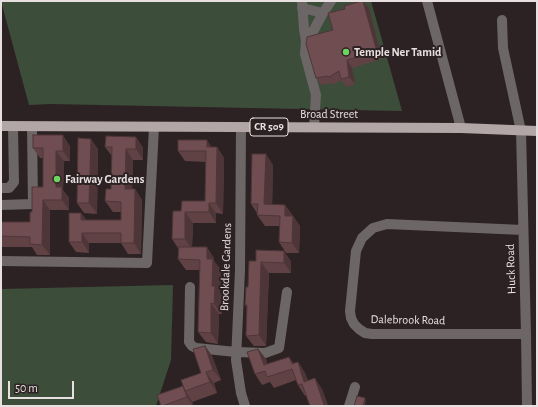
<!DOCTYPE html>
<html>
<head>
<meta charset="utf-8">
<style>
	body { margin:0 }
	#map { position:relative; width:538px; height:407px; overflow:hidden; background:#2d2223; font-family:"Alegreya Sans",sans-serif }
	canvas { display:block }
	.frame { position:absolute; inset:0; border:2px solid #e7dfe0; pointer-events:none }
	.scale { position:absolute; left:8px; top:381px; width:66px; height:18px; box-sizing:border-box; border:2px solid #e7dfe0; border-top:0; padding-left:5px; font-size:12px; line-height:14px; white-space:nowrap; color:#e7dfe0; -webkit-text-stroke:3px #2d2223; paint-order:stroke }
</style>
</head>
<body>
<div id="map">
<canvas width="538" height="407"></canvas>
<div class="frame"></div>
<div class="scale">50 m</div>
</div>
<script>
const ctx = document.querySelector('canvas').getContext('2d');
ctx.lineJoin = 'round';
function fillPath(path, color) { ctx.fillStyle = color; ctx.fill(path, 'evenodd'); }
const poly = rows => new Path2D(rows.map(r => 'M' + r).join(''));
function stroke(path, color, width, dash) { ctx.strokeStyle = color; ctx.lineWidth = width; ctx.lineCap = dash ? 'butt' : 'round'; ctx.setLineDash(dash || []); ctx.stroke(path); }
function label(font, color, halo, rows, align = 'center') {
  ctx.font = font + ' "Alegreya Sans",sans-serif'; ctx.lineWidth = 4; ctx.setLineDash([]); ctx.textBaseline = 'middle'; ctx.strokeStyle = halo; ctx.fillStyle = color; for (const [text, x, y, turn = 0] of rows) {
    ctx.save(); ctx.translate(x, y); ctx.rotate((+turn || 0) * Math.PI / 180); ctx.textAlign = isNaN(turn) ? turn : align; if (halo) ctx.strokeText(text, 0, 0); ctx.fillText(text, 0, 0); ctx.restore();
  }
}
fillPath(poly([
	[1,1,371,1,402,111,50,104,29,105],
	[173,285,171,360,156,406,1,406,1,289]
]), '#3c4d3a');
stroke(poly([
	[302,1,304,29,306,41,310,37,323,13,331,1],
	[427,1,461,128],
	[302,8,323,13],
	[502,20,503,48,521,131,526,334,527,406],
	[306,41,305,54,316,95,314,127],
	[241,127,240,270,236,360,241,393,245,406],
	[1,188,9,188,14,182,13,127],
	[1,205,33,204,32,127],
	[523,230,387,224,373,228,362,238,356,251,350,311,351,318,354,324,359,329,365,333,372,334,526,334],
	[1,261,147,263,154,127],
	[190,287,189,342,192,346,196,348,236,352,265,353,279,348,287,292],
	[349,406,355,387]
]), '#6c6666', 10);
stroke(poly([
	[1,126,461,128,537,131]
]), '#b2a6a7', 10);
fillPath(poly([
	[369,8,382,59,352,68,355,84,346,87,341,80,334,85,333,83,321,85,316,78,333,30],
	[136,137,143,148,143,160,133,160,132,189,135,189,142,200,141,254,128,254,121,243,89,243,89,253,76,252,69,242,81,213,86,220,121,220,121,212,113,212,105,201,111,189,112,156,105,147],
	[70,146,70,161,64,161,63,190,69,198,69,210,50,210,50,255,37,255,32,247,1,247,1,222,30,222,32,212,43,187,43,158,40,158,33,148],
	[212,147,217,147,224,158,223,214,216,213,216,223,193,223,192,247,214,258,214,261,221,270,220,293,222,296,222,314,219,314,218,344,206,342,198,332,200,270,186,270,178,259,178,248,172,239,181,211,205,201,206,162,185,161,178,151],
	[98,149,97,214,84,213,77,203],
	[273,165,272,205,285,205,300,226,299,253,286,253,279,242,280,226,265,226,257,215,257,213,251,204],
	[256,261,291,261,291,273,269,273,266,346,254,346,246,336,247,308,245,305,248,287],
	[205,346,212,356,221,380,214,383,217,393,192,402,192,401,193,406,161,406,183,386,201,373],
	[258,349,266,359,267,364,294,363,298,362,305,373,308,381,322,389,328,406,310,406,306,395,305,396,298,385,296,380,274,388,270,382,262,385,255,374]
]), '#604245');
fillPath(poly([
	[363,1,369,8,382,59,377,52],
	[347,60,352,68,355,84,349,77],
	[63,135,70,146,70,161,63,151],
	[136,137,143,148,143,160,136,149],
	[91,139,98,149,97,214,89,203],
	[207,140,214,151,207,147],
	[217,147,224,158,223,214,216,203],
	[126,149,133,160,132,199,125,189],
	[56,151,64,161,63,190,69,198,69,210,62,200,56,187],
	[266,154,273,165,272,215,264,204],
	[135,189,142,200,141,254,134,243],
	[43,200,50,210,50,255,42,245],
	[209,203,216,213,216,223,209,212],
	[285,205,293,216,285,216],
	[185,212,193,223,192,249,185,239],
	[81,213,89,224,81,220],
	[293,216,300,226,299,253,292,243],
	[82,233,89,243,89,253,82,242],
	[207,247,214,258,214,261,221,270,220,293,222,296,222,314,214,304,212,286,207,259],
	[284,251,291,261,291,273,284,263],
	[261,262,269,273,266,346,259,335],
	[211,303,219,314,218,344,211,333],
	[205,346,212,356,221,380,213,370],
	[258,349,266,359,271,376,264,365],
	[289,357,297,367,292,364],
	[298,362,305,373,312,392,304,382],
	[206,372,214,383,217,393,210,382],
	[315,378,322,389,328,406,325,406,324,405],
	[183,386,185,391,192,401,193,406,187,397],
	[365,398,366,400,365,406,363,406]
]), '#4e3638');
const building = poly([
	[362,1,363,1,377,52,347,60,349,77,341,79,339,71,329,77,328,76,316,78,306,44,307,37,333,30,328,13,345,9,344,6,362,1],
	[33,135,63,135,63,151,56,151,56,187,62,187,62,200,43,200,42,245,30,244,30,237,1,236,1,222,30,222,30,212,32,212,32,187,43,187,43,148,33,148,33,135],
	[106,136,136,137,136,149,126,149,125,189,135,189,134,243,121,243,121,233,82,233,82,242,69,242,69,213,81,213,81,220,121,220,121,202,105,201,106,189,111,189,112,147,105,147,106,136],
	[78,138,91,139,89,203,77,203,78,138],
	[178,140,207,140,207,147,217,147,216,203,209,203,209,212,185,212,185,239,172,239,173,211,181,211,182,201,205,201,206,151,178,151,178,140],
	[252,154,266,154,264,204,285,205,285,216,293,216,292,243,279,242,280,216,257,215,258,204,251,204,252,154],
	[179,247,207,247,207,259,213,259,212,286,215,286,214,304,211,303,211,333,198,332,200,260,178,259,179,247],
	[256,250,284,251,284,263,261,262,259,335,246,336,247,305,245,305,246,287,248,287,249,261,256,261,256,250],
	[205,346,213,370,206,372,210,382,185,391,181,380,201,373,193,349,205,346],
	[258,349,264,365,289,357,292,364,298,362,304,382,315,378,324,405,320,406,310,406,302,384,298,385,292,369,267,377,265,371,255,374,247,352,258,349],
	[183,386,187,397,162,406,161,406,157,395,183,386],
	[357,396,365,398,363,406,354,406,357,396]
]);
fillPath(building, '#704d50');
stroke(building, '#4e3638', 1);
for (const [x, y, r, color] of [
	[346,52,4,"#6ed360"],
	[57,179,4,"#6ed360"]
]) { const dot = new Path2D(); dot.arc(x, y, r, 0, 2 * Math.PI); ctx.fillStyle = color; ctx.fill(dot); stroke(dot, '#2d2223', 1.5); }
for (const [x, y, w] of [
	[269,127,38]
]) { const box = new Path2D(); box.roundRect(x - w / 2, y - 9, w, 18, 3); ctx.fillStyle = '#2d2223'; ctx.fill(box); stroke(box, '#e7dfe0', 1); }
label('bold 11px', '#e7dfe0', null, [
	["CR 509",269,127]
]);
label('bold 12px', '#e7dfe0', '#2d2223', [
	["Temple Ner Tamid",354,52],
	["Fairway Gardens",65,179]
], 'left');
label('12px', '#e7dfe0', '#2d2223', [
	["Broad Street",329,114],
	["Brookdale Gardens",226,267,-88],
	["Huck Road",511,269,-92],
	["Dalebrook Road",408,320,1]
]);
</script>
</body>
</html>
